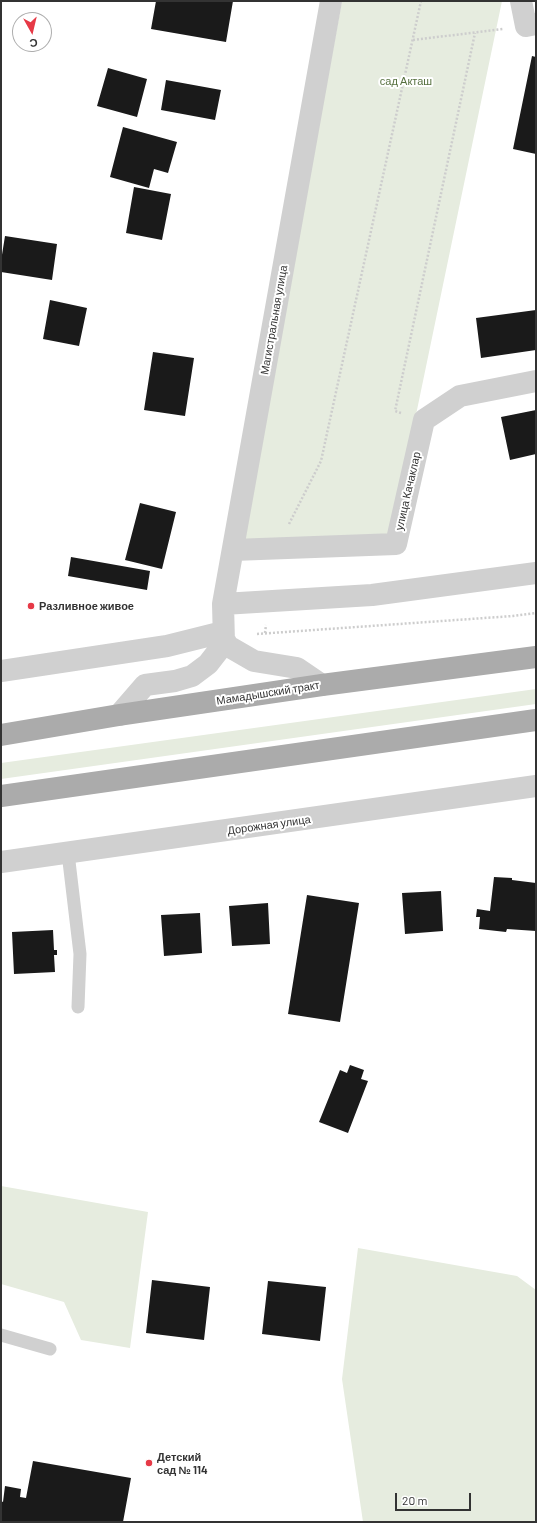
<!DOCTYPE html>
<html>
<head>
<meta charset="utf-8">
<style>
	body { margin:0 }
	#map { position:relative; width:537px; height:1523px; overflow:hidden; background:#fff; font-family:Barlow,sans-serif }
	canvas { display:block }
	.frame { position:absolute; inset:0; border:2px solid #333; pointer-events:none }
	.north { position:absolute; left:12px; top:12px; width:40px; height:40px; box-sizing:border-box; background:#fff; border:1px solid #adadad; border-radius:50%; rotate:172deg; font-size:11px; font-weight:700; line-height:16px; text-align:center; color:#333 }
	.north::after { content:''; display:block; margin:auto; width:14px; height:18px; background:#e63946; clip-path:polygon(50% 0,100% 100%,50% 72%,0 100%) }
	.scale { position:absolute; left:395px; top:1493px; width:76px; height:18px; box-sizing:border-box; border:2px solid #333; border-top:0; padding-left:5px; font-size:12px; line-height:14px; white-space:nowrap; color:#333; -webkit-text-stroke:3px #fff; paint-order:stroke }
</style>
</head>
<body>
<div id="map">
<canvas width="537" height="1523"></canvas>
<div class="frame"></div>
<div class="north">С</div>
<div class="scale">20 m</div>
</div>
<script>
const ctx = document.querySelector('canvas').getContext('2d');
ctx.lineJoin = 'round';
function fillPath(path, color) { ctx.fillStyle = color; ctx.fill(path, 'evenodd'); }
const poly = rows => new Path2D(rows.map(r => 'M' + r).join(''));
function stroke(path, color, width, dash) { ctx.strokeStyle = color; ctx.lineWidth = width; ctx.lineCap = dash ? 'butt' : 'round'; ctx.setLineDash(dash || []); ctx.stroke(path); }
function label(font, color, halo, rows, align = 'center') {
  ctx.font = font + ' Barlow,sans-serif'; ctx.lineWidth = 4; ctx.setLineDash([]); ctx.textBaseline = 'middle'; ctx.strokeStyle = halo; ctx.fillStyle = color; for (const [text, x, y, turn = 0] of rows) {
    ctx.save(); ctx.translate(x, y); ctx.rotate((+turn || 0) * Math.PI / 180); ctx.textAlign = isNaN(turn) ? turn : align; if (halo) ctx.strokeText(text, 0, 0); ctx.fillText(text, 0, 0); ctx.restore();
  }
}
fillPath(poly([
	[342,1,502,1,391,535,242,540],
	[536,689,536,704,1,779,1,763],
	[1,1186,148,1212,130,1348,81,1340,64,1302,1,1284],
	[358,1248,517,1276,536,1290,536,1522,363,1522,342,1379]
]), '#e6ecdf');
fillPath(poly([
	[156,1,233,1,226,42,151,29],
	[532,56,536,57,536,154,513,149],
	[108,68,147,79,137,117,97,106],
	[166,80,221,90,215,120,161,110],
	[123,127,177,142,168,173,154,169,149,188,110,177],
	[134,187,171,194,162,240,126,233],
	[5,236,57,244,52,280,1,272,1,261],
	[50,300,87,308,79,346,43,339],
	[536,310,536,350,481,358,476,318],
	[153,352,194,358,185,416,144,410],
	[536,410,536,454,510,460,501,417],
	[140,503,176,512,162,569,125,560],
	[71,557,150,571,147,590,68,576],
	[494,877,512,878,512,880,536,883,536,931,507,929,506,932,479,929,480,917,476,917,477,909,490,911],
	[441,891,443,931,405,934,402,893],
	[307,895,359,903,340,1022,288,1014],
	[268,903,270,944,232,946,229,906],
	[200,913,202,953,164,956,161,915],
	[53,930,54,950,57,950,57,955,54,955,55,972,14,974,12,932],
	[350,1065,364,1070,361,1079,368,1081,348,1133,319,1122,340,1070,347,1073],
	[152,1280,210,1287,204,1340,146,1333],
	[268,1281,326,1287,320,1341,262,1334],
	[33,1461,131,1478,123,1522,1,1522,1,1501,3,1502,5,1486,21,1489,20,1497,26,1498]
]), '#1a1a1a');
stroke(poly([
	[413,40,503,29],
	[401,413,395,411,475,33],
	[289,524,321,461,421,1],
	[265,633,266,625],
	[257,634,513,616,536,613]
]), '#cdcdcd', 2.5, [2, 2]);
stroke(poly([
	[68,853,80,954,78,1007],
	[1,1335,50,1349]
]), '#d0d0d0', 13);
stroke(poly([
	[521,1,526,26,536,24],
	[233,550,396,544,424,420,460,396,536,381],
	[223,604,372,595,536,573],
	[224,639,228,646,254,661,297,668,322,685],
	[1,671,167,646,223,632],
	[119,715,145,685,175,681,192,676,208,664,222,646,224,642,223,604,331,1],
	[1,862,536,786]
]), '#d0d0d0', 22);
stroke(poly([
	[1,735,119,715,322,685,536,657],
	[1,796,536,720]
]), '#ababab', 22);
for (const [x, y, r, color] of [
	[31,606,4,"#e63946"],
	[149,1463,4,"#e63946"]
]) { const dot = new Path2D(); dot.arc(x, y, r, 0, 2 * Math.PI); ctx.fillStyle = color; ctx.fill(dot); stroke(dot, '#fff', 1.5); }
label('11px', '#56703f', '#fff', [
	["сад Акташ",406,81]
]);
label('11px', '#333', '#fff', [
	["Магистральная улица",274,320,-80],
	["улица Качаклар",408,491,-77],
	["Мамадышский тракт",268,693,-9],
	["Дорожная улица",269,825,-8]
]);
label('bold 11px', '#333', '#fff', [
	["Разливное живое",39,606],
	["Детский",157,1457],
	["сад № 114",157,1470]
], 'left');
</script>
</body>
</html>
